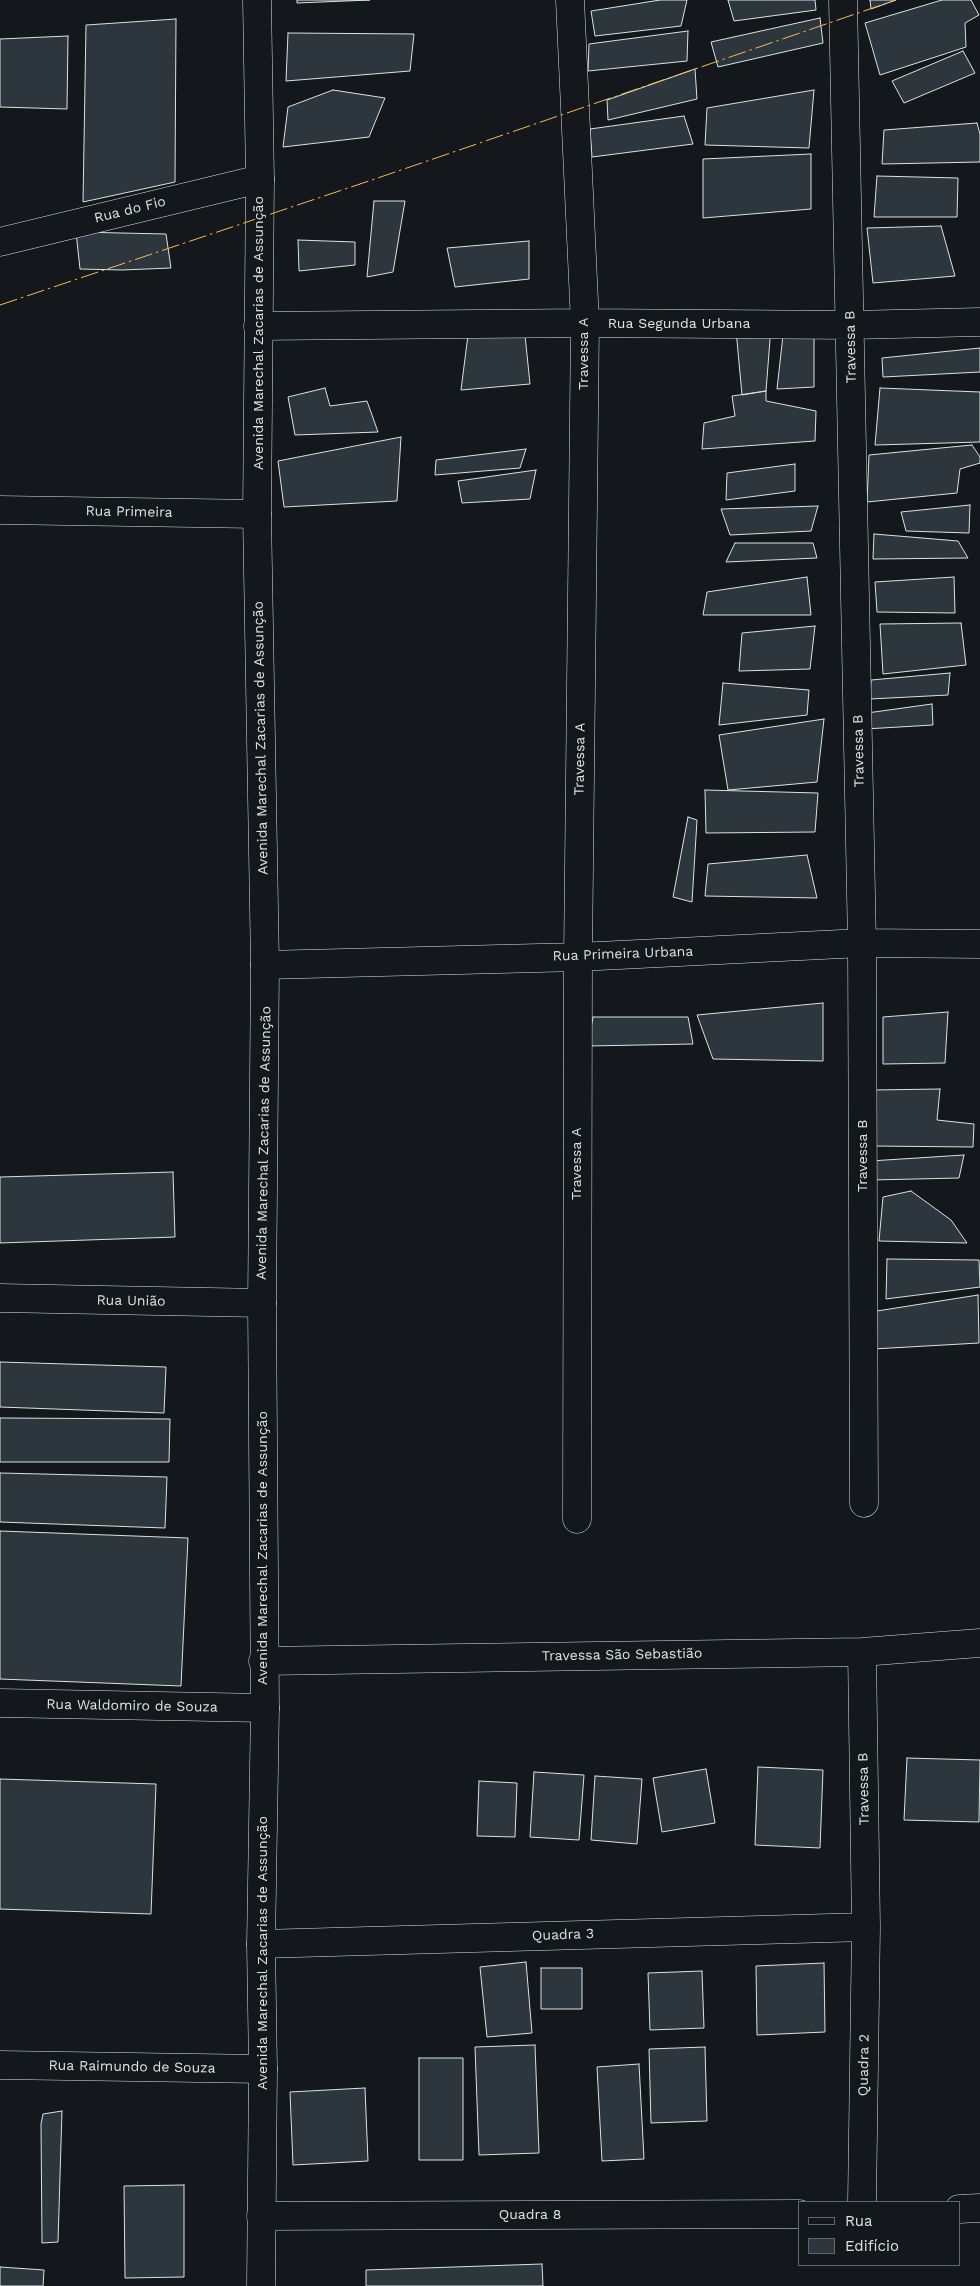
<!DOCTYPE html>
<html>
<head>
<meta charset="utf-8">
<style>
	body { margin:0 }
	#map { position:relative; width:980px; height:2286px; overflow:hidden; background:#14181c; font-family:"Work Sans",sans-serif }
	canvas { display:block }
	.legend { position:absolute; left:798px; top:2201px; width:162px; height:65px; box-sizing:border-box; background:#14181c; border:1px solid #626a69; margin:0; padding:6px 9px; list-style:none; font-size:15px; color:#d8e6dc }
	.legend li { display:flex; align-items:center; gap:10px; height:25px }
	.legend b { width:25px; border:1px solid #626a69 }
</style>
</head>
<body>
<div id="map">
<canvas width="980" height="2286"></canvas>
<ul class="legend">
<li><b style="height:6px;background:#14181c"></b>Rua</li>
<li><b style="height:14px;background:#2c363c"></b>Edifício</li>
</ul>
</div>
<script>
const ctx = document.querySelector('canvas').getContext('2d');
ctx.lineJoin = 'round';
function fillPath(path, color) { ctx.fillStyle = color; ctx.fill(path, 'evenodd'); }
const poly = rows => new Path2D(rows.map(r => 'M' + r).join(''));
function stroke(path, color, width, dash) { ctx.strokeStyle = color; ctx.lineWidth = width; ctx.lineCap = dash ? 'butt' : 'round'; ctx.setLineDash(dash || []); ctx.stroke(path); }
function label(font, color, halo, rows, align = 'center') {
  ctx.font = font + ' "Work Sans",sans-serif'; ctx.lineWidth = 4; ctx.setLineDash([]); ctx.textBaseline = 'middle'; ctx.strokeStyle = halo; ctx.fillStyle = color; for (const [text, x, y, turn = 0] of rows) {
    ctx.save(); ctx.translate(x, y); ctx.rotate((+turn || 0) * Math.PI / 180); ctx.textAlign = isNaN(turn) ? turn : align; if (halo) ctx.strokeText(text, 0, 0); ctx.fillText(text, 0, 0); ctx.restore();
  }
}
const building = poly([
	[297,0,370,0,297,3,297,0],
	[660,0,687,0,681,26,595,36,591,11,660,0],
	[728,0,815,0,816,10,734,21,728,0],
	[870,0,896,0,871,9,870,0],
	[942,0,971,0,979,15,965,23,966,47,880,75,865,23,942,0],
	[820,18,823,43,718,67,711,42,820,18],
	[176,19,175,182,83,202,86,25,176,19],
	[688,31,687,61,588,71,589,44,688,31],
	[288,33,414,34,410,71,286,81,288,33],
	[68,36,67,109,0,107,0,39,68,36],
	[963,51,975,73,904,103,892,81,963,51],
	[695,69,697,99,608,120,607,100,695,69],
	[333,90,385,98,369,137,283,147,288,107,333,90],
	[814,90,809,148,705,145,707,108,814,90],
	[684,116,693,144,592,157,590,129,684,116],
	[977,123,980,134,980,162,882,164,884,130,977,123],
	[811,154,811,209,703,218,703,159,811,154],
	[877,176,958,178,957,217,874,217,877,176],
	[374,201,405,201,393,272,367,277,374,201],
	[941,226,955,276,873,283,867,228,941,226],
	[76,232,166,234,171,268,122,270,80,269,76,232],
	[298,240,355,242,355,265,299,271,298,240],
	[529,241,529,279,455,287,447,248,529,241],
	[771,327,766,391,742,395,736,330,771,327],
	[814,331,814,387,777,389,783,335,814,331],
	[468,335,525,335,530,384,461,390,468,335],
	[980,348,980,372,883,377,882,358,980,348],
	[325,388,330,406,367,401,378,432,295,435,288,397,325,388],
	[880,388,980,392,980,442,875,445,880,388],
	[766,391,766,401,816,411,815,441,702,449,704,423,735,416,732,396,766,391],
	[401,437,397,501,284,507,278,461,401,437],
	[972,445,980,457,980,463,960,469,957,493,867,502,869,455,972,445],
	[526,449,520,468,435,475,436,460,526,449],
	[795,464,795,491,726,500,727,473,795,464],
	[536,470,530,499,462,503,458,481,536,470],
	[970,505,969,533,906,531,901,512,970,505],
	[818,506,811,531,730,535,721,509,818,506],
	[874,534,958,541,968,558,873,559,874,534],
	[735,543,813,543,817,558,726,562,735,543],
	[807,577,811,615,703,615,707,592,807,577],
	[954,577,955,613,877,612,875,582,954,577],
	[961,623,966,665,883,674,880,624,961,623],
	[815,626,810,669,739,671,742,633,815,626],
	[950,673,948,695,870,699,871,680,950,673],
	[723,683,809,690,807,715,719,725,723,683],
	[932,704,933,725,865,729,867,713,932,704],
	[824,719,817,782,728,790,719,735,824,719],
	[705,790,818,793,815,832,706,833,705,790],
	[688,817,697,820,692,902,673,897,688,817],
	[807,855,817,898,705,896,708,864,807,855],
	[823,1003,823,1061,713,1059,697,1015,823,1003],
	[948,1012,945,1063,883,1064,883,1017,948,1012],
	[593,1017,688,1017,693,1044,588,1046,593,1017],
	[940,1089,937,1120,974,1124,973,1147,873,1146,873,1090,940,1089],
	[964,1155,959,1178,871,1180,870,1161,964,1155],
	[173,1172,175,1237,0,1243,0,1177,173,1172],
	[911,1191,951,1220,967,1243,879,1241,883,1197,911,1191],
	[887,1259,979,1260,980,1287,886,1299,887,1259],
	[978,1295,979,1343,873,1349,877,1311,978,1295],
	[0,1362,166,1367,164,1413,0,1407,0,1362],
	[0,1418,170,1419,169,1462,0,1462,0,1418],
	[0,1473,167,1477,165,1528,0,1522,0,1473],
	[0,1531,188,1538,181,1686,0,1679,0,1531],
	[907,1758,980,1760,979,1822,904,1820,907,1758],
	[758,1767,823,1770,820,1848,755,1845,758,1767],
	[706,1769,715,1823,662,1832,653,1778,706,1769],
	[534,1772,584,1775,579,1840,530,1837,534,1772],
	[595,1776,642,1779,637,1844,591,1840,595,1776],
	[0,1779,156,1784,151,1914,0,1909,0,1779],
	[479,1781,517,1783,515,1837,477,1836,479,1781],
	[526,1962,532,2033,487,2037,480,1967,526,1962],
	[824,1963,825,2032,757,2035,756,1966,824,1963],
	[541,1968,582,1968,582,2009,541,2009,541,1968],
	[702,1971,704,2028,650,2030,648,1973,702,1971],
	[535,2045,539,2153,479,2155,475,2047,535,2045],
	[705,2047,707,2121,651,2123,649,2049,705,2047],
	[419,2058,463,2058,463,2160,419,2160,419,2058],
	[639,2064,644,2159,602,2161,597,2067,639,2064],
	[365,2088,368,2161,293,2165,290,2092,365,2088],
	[62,2111,58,2242,42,2243,41,2124,43,2114,62,2111],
	[184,2185,184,2277,125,2278,124,2186,184,2185],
	[542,2264,543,2286,366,2286,366,2270,542,2264],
	[0,2267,44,2270,43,2286,0,2286,0,2267]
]);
fillPath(building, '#2c363c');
stroke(building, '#d8e6dc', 1);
const minor = poly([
	[570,0,585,323,578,957,577,1519],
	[843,0,862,943,864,1503],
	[0,242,260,179],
	[258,326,585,323,851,325,980,322],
	[0,510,257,514],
	[265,965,578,957,862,943,980,944],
	[862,1652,866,1927,862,2202],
	[263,1661,862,1652,980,1643],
	[0,1703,265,1708],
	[261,1944,866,1927],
	[0,2065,263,2069],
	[959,2209,980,2208],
	[261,2216,799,2214]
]);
const tertiary = poly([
	[0,1298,262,1303]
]);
const secondary = poly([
	[257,0,260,179,257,514,265,965,262,1303,265,1708,261,1944,263,2069,261,2286]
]);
stroke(minor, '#d8e6dc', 29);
stroke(tertiary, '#d8e6dc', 29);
stroke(secondary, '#d8e6dc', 29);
stroke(minor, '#14181c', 28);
stroke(tertiary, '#14181c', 28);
stroke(secondary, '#14181c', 28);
stroke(poly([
	[0,305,369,181,896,0]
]), '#ffb74d', 1, [18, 4, 2.5, 4]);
label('14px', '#d8e6dc', '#14181c', [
	["Rua do Fio",130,210,-14],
	["Rua Segunda Urbana",679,324],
	["Avenida Marechal Zacarias de Assunção",259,333,-90],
	["Travessa B",851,347,-91],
	["Travessa A",584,354,-90],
	["Rua Primeira",129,512,1],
	["Avenida Marechal Zacarias de Assunção",261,738,-91],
	["Travessa B",859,751,-91],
	["Travessa A",580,759,-89],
	["Rua Primeira Urbana",623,954,-2],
	["Avenida Marechal Zacarias de Assunção",264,1143,-89],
	["Travessa B",863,1156,-90],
	["Travessa A",577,1164,-90],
	["Rua União",131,1301,1],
	["Avenida Marechal Zacarias de Assunção",263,1548,-90],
	["Travessa São Sebastião",622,1655,-1],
	["Rua Waldomiro de Souza",132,1706,1],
	["Travessa B",864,1789,-91],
	["Quadra 3",563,1935,-2],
	["Avenida Marechal Zacarias de Assunção",263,1953,-90],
	["Quadra 2",864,2065,-89],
	["Rua Raimundo de Souza",132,2067,1],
	["Quadra 8",530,2215]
]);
</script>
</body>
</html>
